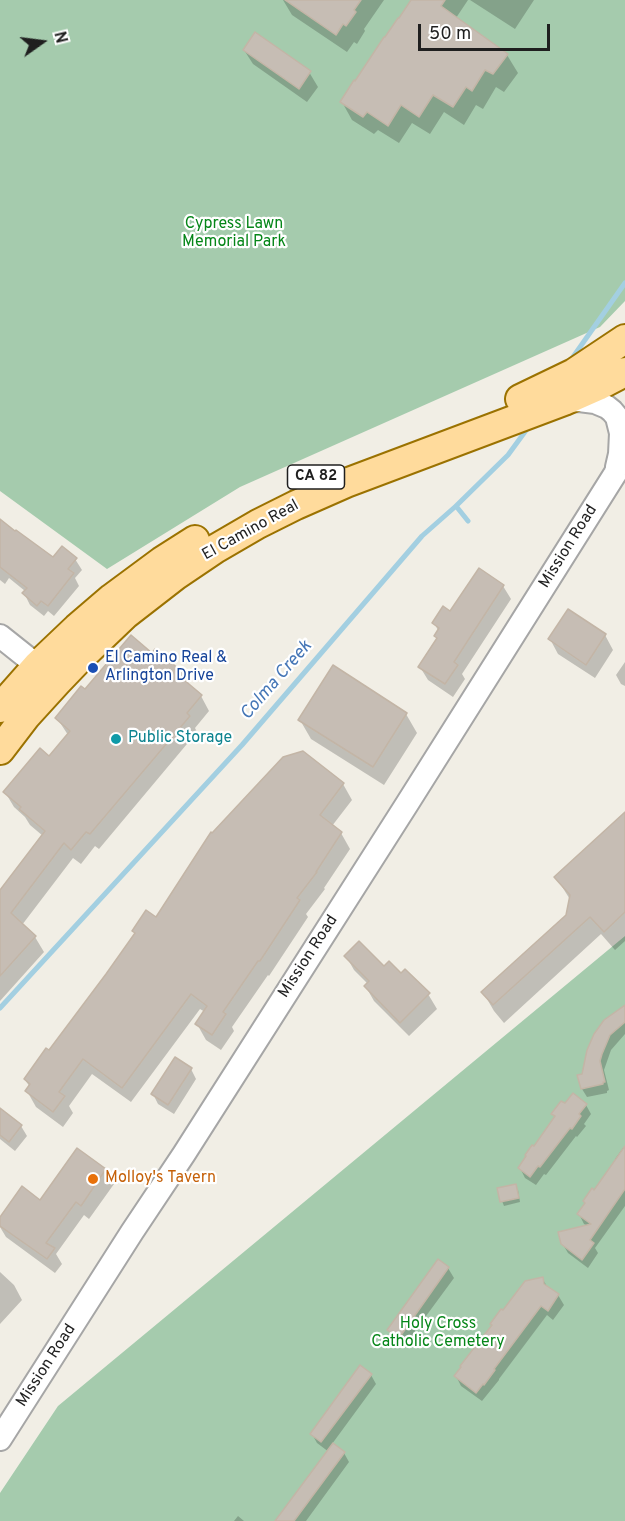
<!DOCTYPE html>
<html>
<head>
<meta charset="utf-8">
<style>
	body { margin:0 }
	#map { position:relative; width:625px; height:1521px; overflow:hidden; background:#f1eee5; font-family:Overpass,sans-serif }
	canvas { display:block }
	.north { position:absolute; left:12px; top:12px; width:60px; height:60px; -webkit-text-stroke:4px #fff; paint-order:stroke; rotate:76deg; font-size:16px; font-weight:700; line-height:24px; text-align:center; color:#1f1f1f }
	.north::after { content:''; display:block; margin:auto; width:21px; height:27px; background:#1f1f1f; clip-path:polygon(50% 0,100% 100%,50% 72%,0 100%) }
	.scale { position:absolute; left:418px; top:24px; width:132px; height:27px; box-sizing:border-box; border:3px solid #1f1f1f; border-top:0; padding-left:8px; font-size:18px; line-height:21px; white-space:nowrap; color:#1f1f1f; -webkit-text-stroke:4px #fff; paint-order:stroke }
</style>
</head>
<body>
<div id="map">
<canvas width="625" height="1521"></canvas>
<div class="north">N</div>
<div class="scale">50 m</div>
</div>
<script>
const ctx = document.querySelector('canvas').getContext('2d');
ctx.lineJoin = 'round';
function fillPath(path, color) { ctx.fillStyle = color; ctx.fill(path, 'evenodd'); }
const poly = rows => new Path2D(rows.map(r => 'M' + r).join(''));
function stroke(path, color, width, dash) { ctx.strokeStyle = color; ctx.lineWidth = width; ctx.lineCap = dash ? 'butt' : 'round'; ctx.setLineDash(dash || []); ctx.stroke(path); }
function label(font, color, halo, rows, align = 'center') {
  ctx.font = font + ' Overpass,sans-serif'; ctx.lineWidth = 4.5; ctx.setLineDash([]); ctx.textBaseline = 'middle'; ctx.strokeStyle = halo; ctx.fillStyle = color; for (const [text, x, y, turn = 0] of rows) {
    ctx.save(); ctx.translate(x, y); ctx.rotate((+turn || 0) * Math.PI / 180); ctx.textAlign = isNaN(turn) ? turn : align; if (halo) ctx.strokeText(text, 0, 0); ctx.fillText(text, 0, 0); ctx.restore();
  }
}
fillPath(poly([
	[0,0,625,0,625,301,600,327,240,487,107,569,0,491],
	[625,936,625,1521,0,1521,0,1493,58,1406]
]), '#a5cbad');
fillPath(poly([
	[283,0,384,0,364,29,365,31,357,44,354,42,347,52,292,15],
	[413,0,468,0,456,18,507,55,518,73,504,92,496,87,483,109,476,105,464,125,444,112,430,134,412,123,399,143,378,130,374,134,352,120,342,102],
	[470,0,534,0,515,29],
	[244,50,309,72,318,87,307,102,253,64],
	[0,521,53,559,75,559,82,570,75,578,79,586,54,616,48,611,44,616,30,605,24,593,25,591,9,578,5,584,0,580],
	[503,586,511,599,462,674,465,679,453,697,428,680,420,667,438,640,439,632,434,623],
	[605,635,613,650,595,678,558,654,550,639],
	[152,655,185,676,192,689,201,696,209,711,195,728,197,732,99,849,95,846,81,864,73,858,22,925,35,937,44,952,0,1001,0,900,43,836,30,825,25,817,14,807,5,792,49,758,68,735,57,718,85,691],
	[625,662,625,686,621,684,616,675],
	[406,714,417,733,384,785,311,739,300,720],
	[343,784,352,800,332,826,341,833,350,849,324,888,325,889,306,914,308,917,269,976,268,975,232,1027,234,1031,221,1050,206,1040,197,1024,205,1012,200,1009,131,1102,92,1074,69,1106,73,1113,63,1127,36,1107,27,1091,30,1087,25,1080,49,1053,157,919],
	[625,814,625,941,615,950,601,934,504,1023,494,1011,483,992,568,916,571,901,556,877],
	[346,956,401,975,428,994,437,1009,409,1036,374,1001,366,987,368,984,354,970],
	[625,1008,625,1034,611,1050,604,1070,609,1090,607,1091,607,1093,587,1097,582,1089,583,1075],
	[191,1069,196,1079,174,1114,158,1104,153,1094],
	[565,1105,586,1105,591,1114,584,1124,586,1126,577,1137,576,1136,546,1175,544,1174,536,1185,525,1178,520,1168,556,1118,553,1114],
	[0,1110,21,1126,27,1136,15,1151,0,1139],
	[623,1148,625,1149,625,1206,595,1248,598,1253,588,1268,568,1253,562,1243,588,1226,584,1224,579,1214,616,1161,615,1159],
	[105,1170,114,1184,89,1219,84,1215,56,1254,62,1264,55,1273,6,1237,0,1227,0,1220,40,1202],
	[515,1186,518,1190,520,1202,504,1206,502,1201],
	[448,1268,454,1278,404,1346,395,1339,389,1330],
	[0,1272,14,1285,22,1300,0,1324],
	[542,1278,548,1288,558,1295,564,1305,553,1320,547,1315,499,1379,499,1380,482,1401,461,1386,456,1376],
	[371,1375,376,1384,332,1444,344,1453,349,1462,306,1521,277,1521,329,1452,317,1443,312,1434],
	[238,1516,244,1521,234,1521]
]), '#0003');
stroke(poly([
	[573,357,625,283],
	[456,506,468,521],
	[0,1008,242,745,422,536,456,506,508,455,527,429]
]), '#a3cfe1', 5);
const building = poly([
	[285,0,361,0,354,10,356,12,346,26,343,24,336,35,285,0],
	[411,0,445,0,441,6,508,54,493,74,485,70,472,91,466,87,453,107,433,95,419,117,401,105,388,126,367,112,363,117,340,102,354,80,355,81,384,37,385,37,398,18,399,18,411,0],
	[255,32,311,71,299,89,243,50,255,32],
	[0,519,15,531,16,530,53,557,62,546,77,558,68,569,74,573,48,606,41,601,37,606,22,593,27,588,0,567,0,519],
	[479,568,504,585,454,662,458,665,445,684,418,667,437,638,434,636,439,628,432,623,443,606,450,611,479,568],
	[568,609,606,634,586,665,548,639,568,609],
	[131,635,152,653,155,649,186,675,183,679,202,695,187,713,190,716,90,834,86,832,71,850,64,843,11,913,36,936,0,976,0,890,45,831,19,809,21,807,3,792,40,748,49,756,70,731,55,718,81,686,85,689,131,635],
	[333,665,407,713,373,767,298,720,333,665],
	[303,751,344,783,320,815,342,832,316,872,317,872,297,898,300,900,260,961,258,961,223,1012,226,1014,212,1035,195,1024,207,1006,191,994,122,1088,83,1059,59,1092,65,1096,53,1112,25,1091,30,1084,24,1079,46,1048,49,1050,106,974,135,933,132,931,146,910,156,917,211,832,212,833,283,757,303,751],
	[625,812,625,912,604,932,590,917,493,1005,481,992,566,915,570,895,554,877,625,812],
	[359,941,384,966,389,961,401,973,405,969,430,993,400,1023,364,986,369,981,344,956,359,941],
	[625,1005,625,1022,610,1035,602,1054,600,1061,605,1082,603,1082,603,1084,581,1089,577,1075,582,1074,587,1050,594,1034,604,1020,625,1005],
	[175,1057,192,1068,168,1105,151,1094,175,1057],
	[573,1093,587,1104,579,1114,581,1116,572,1129,570,1128,540,1167,538,1166,530,1177,518,1168,526,1156,525,1155,532,1145,534,1146,555,1116,551,1114,561,1101,565,1103,573,1093],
	[0,1108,22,1125,9,1142,0,1135,0,1108],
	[625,1146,625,1189,590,1240,594,1243,582,1260,561,1244,558,1232,591,1224,577,1214,585,1203,583,1201,592,1188,594,1190,625,1146],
	[77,1148,106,1169,81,1206,76,1202,46,1243,55,1248,47,1259,0,1226,0,1217,22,1186,40,1200,77,1148],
	[516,1184,519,1198,500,1202,497,1188,516,1184],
	[438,1259,449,1267,399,1338,387,1330,438,1259],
	[543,1277,544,1284,559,1294,548,1311,541,1306,494,1369,495,1370,484,1385,483,1384,476,1393,454,1376,461,1367,460,1366,492,1325,490,1324,501,1309,503,1310,525,1281,543,1277],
	[360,1365,372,1374,321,1442,310,1434,360,1365],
	[333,1443,345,1452,294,1521,275,1521,333,1443]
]);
fillPath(building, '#c6bdb4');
stroke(building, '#c3b5a6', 1.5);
const minor = poly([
	[565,401,579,400,595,402,607,407,612,411,617,417,621,433,620,454,617,467],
	[0,636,49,675],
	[0,1439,132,1232,184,1154,407,804,615,474,625,454]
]);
const major = poly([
	[520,399,574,373,625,339],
	[0,708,37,666,77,628,112,598,162,561,195,540],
	[0,750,26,716,57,682,80,658,126,614,175,576,215,549,258,524,296,505,346,483,564,401,598,386,625,372]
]);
stroke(minor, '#a6a6a6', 26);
stroke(major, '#9b7200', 32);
stroke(minor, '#fff', 22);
stroke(major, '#ffdb9c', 28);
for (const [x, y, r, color] of [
	[93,668,6,"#1a4fb4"],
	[116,739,6,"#0f9aa8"],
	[93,1179,6,"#e8710a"]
]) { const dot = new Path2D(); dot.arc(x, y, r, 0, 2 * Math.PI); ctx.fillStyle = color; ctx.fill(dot); stroke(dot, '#fff', 2); }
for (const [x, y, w] of [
	[316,477,57]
]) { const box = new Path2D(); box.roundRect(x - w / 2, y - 12, w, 24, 4.5); ctx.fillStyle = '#fff'; ctx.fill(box); stroke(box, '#1f1f1f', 1.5); }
label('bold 15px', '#1f1f1f', null, [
	["CA 82",316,477]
]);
label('16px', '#058618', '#fff', [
	["Cypress Lawn",234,225],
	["Memorial Park",234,243],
	["Holy Cross",438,1325],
	["Catholic Cemetery",438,1343]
]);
label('16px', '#1f1f1f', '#fff', [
	["El Camino Real",251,531,-29],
	["Mission Road",569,547,-58],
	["Mission Road",309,957,-57],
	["Mission Road",47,1366,-57]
]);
label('16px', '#164399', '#fff', [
	["El Camino Real &",105,659],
	["Arlington Drive",105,677]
], 'left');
label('16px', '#0d838f', '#fff', [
	["Public Storage",128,739]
], 'left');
label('16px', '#c56008', '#fff', [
	["Molloy's Tavern",105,1179]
], 'left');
label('italic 18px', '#4576b6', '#fff', [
	["Colma Creek",277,681,-49]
]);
</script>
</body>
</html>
